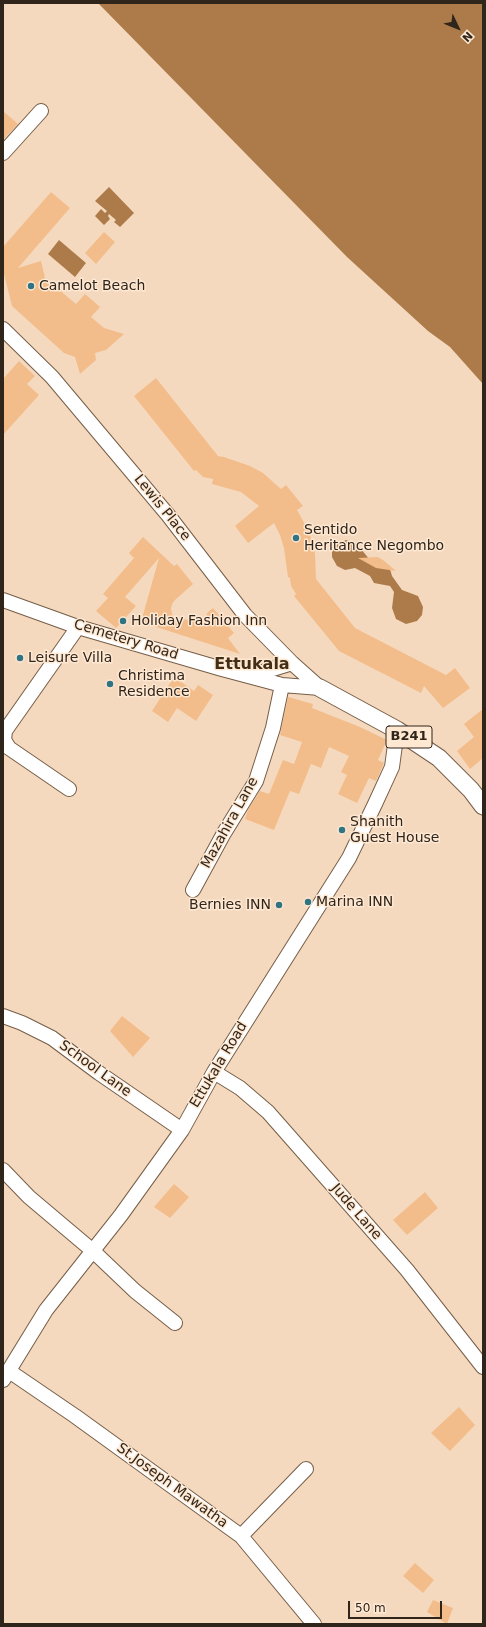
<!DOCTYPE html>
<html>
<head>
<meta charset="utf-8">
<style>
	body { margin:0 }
	#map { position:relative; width:486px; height:1627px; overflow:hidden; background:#f5d9bf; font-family:"DejaVu Sans",sans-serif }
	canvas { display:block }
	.frame { position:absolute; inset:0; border:4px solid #30251b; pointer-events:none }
	.north { position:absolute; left:438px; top:8px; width:40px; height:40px; -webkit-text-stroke:3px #fee8d2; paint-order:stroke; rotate:133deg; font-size:11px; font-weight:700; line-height:16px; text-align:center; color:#30251b }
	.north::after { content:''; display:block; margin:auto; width:14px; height:18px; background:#30251b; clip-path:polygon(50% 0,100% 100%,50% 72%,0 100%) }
	.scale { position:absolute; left:348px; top:1601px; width:94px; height:18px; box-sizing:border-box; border:2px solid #30251b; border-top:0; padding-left:5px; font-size:12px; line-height:14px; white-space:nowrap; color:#30251b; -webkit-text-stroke:3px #fee8d2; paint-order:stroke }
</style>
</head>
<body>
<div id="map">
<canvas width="486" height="1627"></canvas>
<div class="frame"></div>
<div class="north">N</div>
<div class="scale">50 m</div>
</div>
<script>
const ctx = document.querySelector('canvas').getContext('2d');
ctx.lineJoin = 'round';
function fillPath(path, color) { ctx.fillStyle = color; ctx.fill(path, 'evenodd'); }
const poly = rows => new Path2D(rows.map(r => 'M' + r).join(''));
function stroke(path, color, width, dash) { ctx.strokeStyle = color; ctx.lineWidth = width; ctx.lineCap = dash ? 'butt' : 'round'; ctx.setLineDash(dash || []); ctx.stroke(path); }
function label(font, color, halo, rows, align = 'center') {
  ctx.font = font + ' "DejaVu Sans",sans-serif'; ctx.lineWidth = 3; ctx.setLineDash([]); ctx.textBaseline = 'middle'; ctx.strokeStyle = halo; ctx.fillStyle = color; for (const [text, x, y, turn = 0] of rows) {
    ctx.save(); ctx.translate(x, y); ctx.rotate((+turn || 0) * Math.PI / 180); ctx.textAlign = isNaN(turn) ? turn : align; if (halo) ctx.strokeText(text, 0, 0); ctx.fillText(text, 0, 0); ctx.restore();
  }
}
fillPath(poly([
	[98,3,483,3,483,384,450,347,428,331,347,257],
	[109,187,134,213,120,227,114,222,116,220,109,214,108,216,110,219,104,225,95,216,101,209,105,213,107,211,95,201],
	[59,240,86,263,75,277,48,254],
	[346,540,356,543,370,560,390,569,392,576,402,590,418,596,423,607,422,615,417,621,406,624,396,619,392,608,394,592,390,586,374,583,370,576,355,568,345,570,337,566,332,557,332,552,337,544]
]), '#ac7b49');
fillPath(poly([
	[3,111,18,124,3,140],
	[51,192,70,208,18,268,41,261,45,278,76,304,85,294,100,307,91,317,104,328,124,334,106,350,95,353,96,360,80,374,75,357,64,353,12,306,3,270,3,247],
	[104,232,115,242,96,264,85,253],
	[19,361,35,376,27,384,39,395,3,435,3,379],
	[156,378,218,456,224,457,250,466,263,473,281,489,286,485,303,506,297,510,307,528,312,541,315,554,316,579,355,628,446,675,455,668,470,688,443,708,424,686,421,693,339,651,294,596,296,594,291,586,290,578,288,577,284,548,280,535,274,523,248,543,235,526,259,506,241,492,212,484,213,479,203,477,196,470,194,471,134,396],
	[143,537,174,566,177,564,193,584,175,600,172,604,171,609,173,618,205,622,207,613,213,608,234,633,228,638,240,654,141,622,159,558,125,597,136,606,116,628,96,611,108,598,103,594,134,558,129,553],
	[378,557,383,560,396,571,376,568,358,558],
	[174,677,194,691,198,685,213,695,196,721,177,708,168,722,152,711],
	[288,697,313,704,312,708,360,727,387,740,378,760,384,763,376,781,369,778,357,803,338,794,347,775,341,772,349,756,329,747,321,768,311,764,299,794,290,791,274,830,245,819,248,810,260,791,269,794,283,760,294,764,302,742,280,735],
	[483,709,483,758,470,769,457,751,474,737,464,724],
	[122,1016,150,1038,133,1057,110,1031],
	[174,1184,189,1197,170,1218,154,1207],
	[425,1192,438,1208,407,1235,393,1220],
	[459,1407,475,1425,450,1451,431,1433],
	[415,1563,434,1580,423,1593,403,1576],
	[433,1600,453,1608,447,1624,427,1612]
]), '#f2bd8a');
const minor = poly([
	[3,153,41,111],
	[3,329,52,377,168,515,245,615,292,663,320,688],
	[3,600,78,627,222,669,282,685,320,688],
	[250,676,292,663],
	[69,789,9,748,4,740,5,731,78,627],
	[193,890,224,833,256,781,273,728,282,685],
	[3,1016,22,1023,52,1038,99,1073,182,1130],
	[214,1072,240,1088,268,1112,407,1270,483,1367],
	[3,1170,29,1197,93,1251,135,1291,175,1323],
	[9,1371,75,1416,241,1536,314,1624],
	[3,1380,46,1310,121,1215,182,1130,214,1072,349,858,375,804,392,767,397,730],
	[241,1536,306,1469]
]);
const major = poly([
	[320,688,397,730,439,758,471,790,483,806]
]);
stroke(minor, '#765e47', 16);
stroke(major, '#765e47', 19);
stroke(minor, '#fff', 14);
stroke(major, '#fff', 17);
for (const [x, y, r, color] of [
	[31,286,4,"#307483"],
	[296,538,4,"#307483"],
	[123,621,4,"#307483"],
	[20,658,4,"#307483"],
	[110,684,4,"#307483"],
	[342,830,4,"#307483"],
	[308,902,4,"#307483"],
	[279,905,4,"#307483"]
]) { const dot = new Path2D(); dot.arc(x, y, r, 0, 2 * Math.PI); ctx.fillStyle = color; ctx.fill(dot); stroke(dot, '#fee8d2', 1.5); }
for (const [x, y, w] of [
	[409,737,46]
]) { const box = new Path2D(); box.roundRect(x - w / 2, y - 11, w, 22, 3); ctx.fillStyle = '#fee8d2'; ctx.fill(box); stroke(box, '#30251b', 1); }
label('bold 13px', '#30251b', null, [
	["B241",409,737]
]);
label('14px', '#30251b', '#fee8d2', [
	["Camelot Beach",39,286],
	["Sentido",304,530],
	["Heritance Negombo",304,546],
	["Holiday Fashion Inn",131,621],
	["Leisure Villa",28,658],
	["Christima",118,676],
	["Residence",118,692],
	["Shanith",350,822],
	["Guest House",350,838],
	["Marina INN",316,902],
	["Bernies INN",271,905,"right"]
], 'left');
label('14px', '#30251b', '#fee8d2', [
	["Lewis Place",162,508,51],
	["Cemetery Road",126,640,17],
	["Mazahira Lane",230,823,-61],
	["Ettukala Road",219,1065,-59],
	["School Lane",95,1069,36],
	["Jude Lane",356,1212,49],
	["St.Joseph Mawatha",172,1486,36]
]);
label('bold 16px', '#422d17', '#fee8d2', [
	["Ettukala",252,665]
]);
</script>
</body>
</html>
